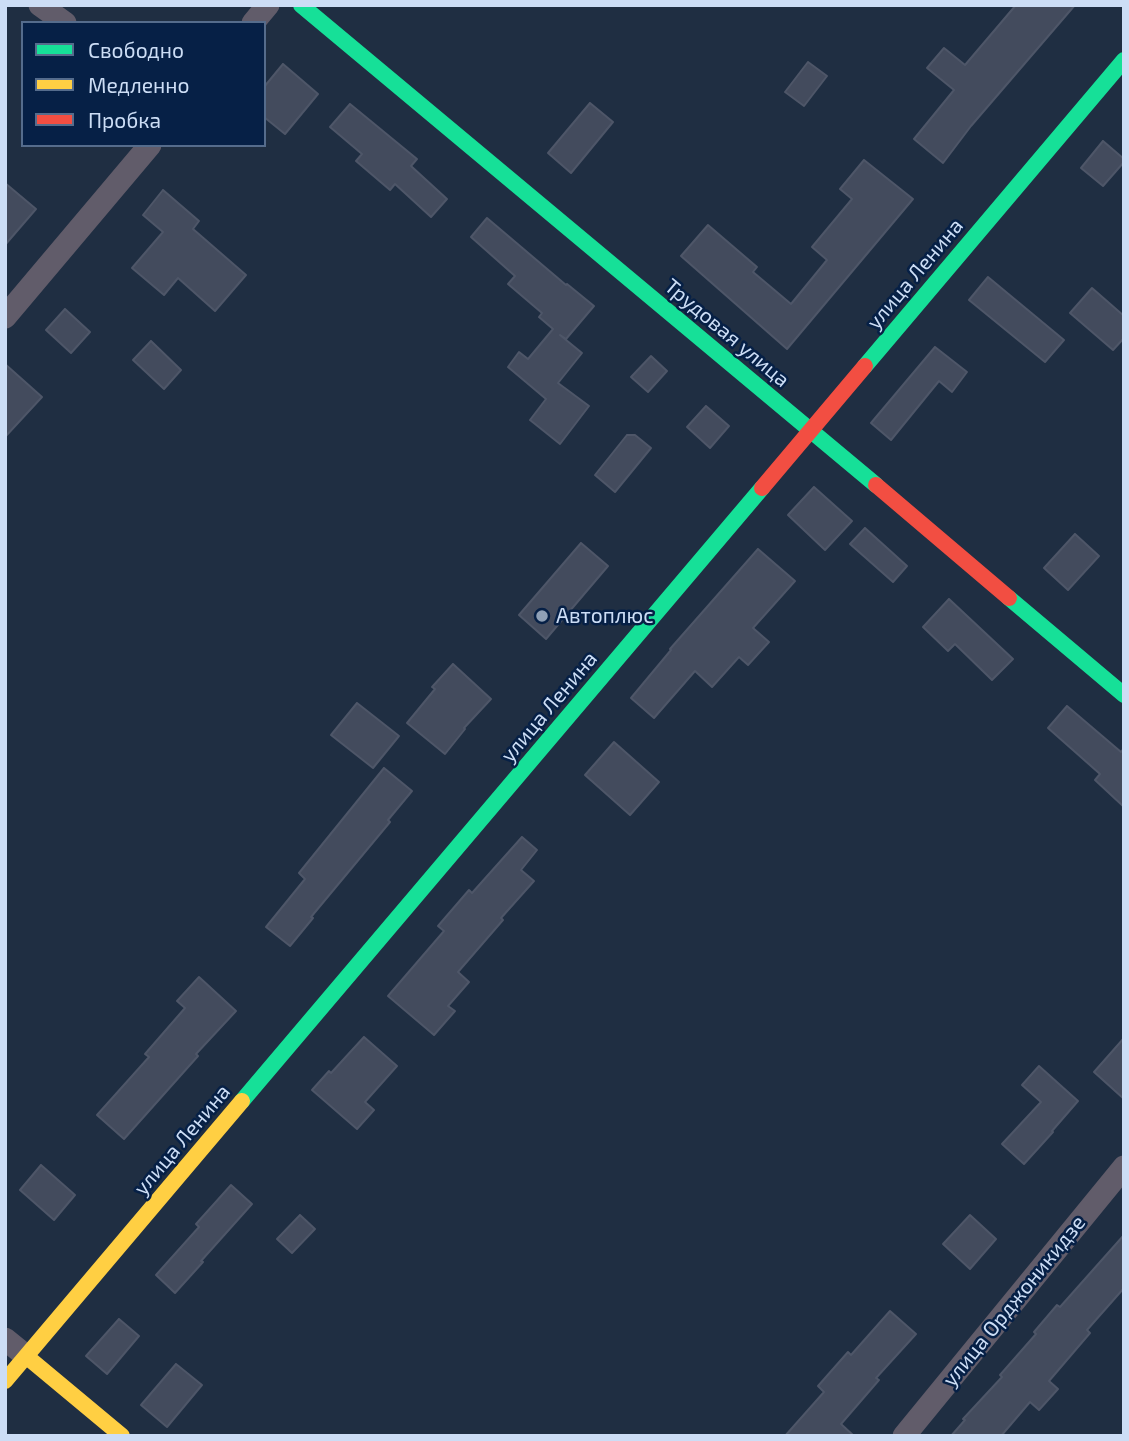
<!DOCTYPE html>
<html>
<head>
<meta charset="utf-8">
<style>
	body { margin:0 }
	#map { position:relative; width:1129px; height:1441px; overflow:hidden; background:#1f2e42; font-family:"Exo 2",sans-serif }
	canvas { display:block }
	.frame { position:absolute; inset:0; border:7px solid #ccddf5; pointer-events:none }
	.legend { position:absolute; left:21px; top:21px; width:245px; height:126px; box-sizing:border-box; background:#062046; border:2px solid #556c8c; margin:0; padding:9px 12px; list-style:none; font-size:21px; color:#ccddf5 }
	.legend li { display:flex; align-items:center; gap:14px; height:35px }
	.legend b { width:35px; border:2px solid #556c8c }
</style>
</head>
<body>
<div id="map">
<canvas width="1129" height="1441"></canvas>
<div class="frame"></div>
<ul class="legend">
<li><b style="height:9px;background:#16e098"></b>Свободно</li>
<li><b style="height:9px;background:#ffcf43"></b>Медленно</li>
<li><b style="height:9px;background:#f24e42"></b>Пробка</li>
</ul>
</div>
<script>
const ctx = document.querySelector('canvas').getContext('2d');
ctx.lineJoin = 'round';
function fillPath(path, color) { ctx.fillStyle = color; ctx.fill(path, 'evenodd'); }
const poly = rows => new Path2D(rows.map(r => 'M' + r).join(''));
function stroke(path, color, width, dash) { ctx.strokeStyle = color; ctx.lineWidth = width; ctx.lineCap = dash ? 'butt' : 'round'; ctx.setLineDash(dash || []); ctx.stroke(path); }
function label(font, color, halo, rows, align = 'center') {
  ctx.font = font + ' "Exo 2",sans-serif'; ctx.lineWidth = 5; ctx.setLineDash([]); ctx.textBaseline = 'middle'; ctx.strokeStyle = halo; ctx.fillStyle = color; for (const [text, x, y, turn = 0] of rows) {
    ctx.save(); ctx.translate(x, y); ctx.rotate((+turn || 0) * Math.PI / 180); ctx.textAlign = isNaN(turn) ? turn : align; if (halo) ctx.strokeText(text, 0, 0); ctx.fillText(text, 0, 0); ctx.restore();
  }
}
const building = poly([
	[1016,5,1075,5,971,126,943,163,914,139,954,90,927,68,944,48,965,65,1016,5],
	[808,62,827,76,804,106,785,92,808,62],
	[283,64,318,94,285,134,264,117,264,87,283,64],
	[590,103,613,122,571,173,548,153,590,103],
	[350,104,417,159,411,166,447,199,431,217,395,184,390,190,356,161,362,154,330,127,350,104],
	[1103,141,1124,159,1124,162,1103,186,1081,168,1103,141],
	[864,160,913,199,787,349,681,256,708,225,757,267,753,272,791,304,827,260,812,247,852,199,840,189,864,160],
	[5,183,36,209,5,245,5,183],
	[163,190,199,221,193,229,246,275,215,311,178,278,164,295,132,268,163,232,143,215,163,190],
	[487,218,566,285,567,284,594,306,566,339,560,335,582,353,558,383,589,406,560,444,530,420,546,399,508,367,519,352,528,359,553,329,539,317,542,313,508,284,515,276,471,237,487,218],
	[988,277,1064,340,1045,362,969,300,988,277],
	[1092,288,1124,316,1124,338,1113,350,1070,313,1092,288],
	[65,309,90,332,71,353,46,330,65,309],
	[151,341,181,370,164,389,133,360,151,341],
	[935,347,967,372,952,392,939,381,891,440,871,423,935,347],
	[651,356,667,371,648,392,631,377,651,356],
	[5,364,42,397,5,437,5,364],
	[706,406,729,426,710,448,687,427,706,406],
	[627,435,635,435,651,448,615,492,595,475,627,435],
	[814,487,852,521,825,550,788,515,814,487],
	[865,528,907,566,893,582,850,544,865,528],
	[1075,534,1099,556,1068,590,1044,568,1075,534],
	[581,543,608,566,546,639,519,615,581,543],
	[758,549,795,581,753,628,769,642,748,665,739,657,712,687,695,671,654,718,631,698,671,650,670,649,758,549],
	[949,599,1013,659,992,680,955,644,948,651,923,627,949,599],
	[453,664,491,699,464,728,465,729,445,754,407,723,435,689,432,687,453,664],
	[357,703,399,736,373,768,331,735,357,703],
	[1067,706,1121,752,1124,748,1124,807,1095,780,1100,774,1048,728,1067,706],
	[614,742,659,782,630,815,585,775,614,742],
	[384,768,412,791,388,820,390,822,311,917,313,918,290,946,266,927,305,879,299,873,384,768],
	[522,837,537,850,521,870,534,881,501,918,503,920,458,972,469,982,448,1006,455,1011,434,1035,388,996,444,931,438,926,469,890,472,893,522,837],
	[199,977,236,1011,196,1054,198,1056,124,1139,97,1115,149,1057,145,1054,185,1008,177,1001,199,977],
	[364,1037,397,1066,365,1102,374,1110,357,1129,312,1090,329,1071,331,1073,364,1037],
	[1124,1038,1124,1099,1094,1072,1124,1038],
	[1039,1066,1078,1101,1052,1131,1053,1132,1024,1164,1002,1144,1041,1102,1022,1085,1039,1066],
	[41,1165,75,1195,54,1220,20,1190,41,1165],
	[231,1185,252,1204,201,1261,203,1262,175,1293,156,1275,199,1227,196,1224,231,1185],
	[300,1215,315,1229,292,1253,277,1239,300,1215],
	[970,1215,996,1239,970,1269,943,1244,970,1215],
	[1124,1235,1124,1288,1087,1330,1090,1333,1049,1381,1058,1389,1039,1410,1030,1402,1001,1436,951,1436,965,1420,963,1419,1002,1377,1000,1375,1036,1334,1034,1332,1057,1305,1060,1307,1124,1235],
	[890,1311,916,1334,876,1378,879,1380,841,1424,854,1436,785,1436,824,1392,818,1386,848,1352,851,1355,890,1311],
	[119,1319,139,1336,107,1374,86,1356,119,1319],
	[176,1364,202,1385,167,1427,141,1405,176,1364]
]);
fillPath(building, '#434b5d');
stroke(building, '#4e5668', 2);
stroke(poly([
	[40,5,65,23],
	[253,23,268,5],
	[5,317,150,145],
	[5,1339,26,1356],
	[904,1436,1124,1167]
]), '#615c6a', 23);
stroke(poly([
	[301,5,876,485],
	[865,366,1124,60],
	[1009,598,1124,695],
	[242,1101,762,488]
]), '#16e098', 16);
stroke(poly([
	[26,1356,122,1436],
	[5,1381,242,1101]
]), '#ffcf43', 16);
stroke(poly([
	[876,485,1009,598],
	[762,488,865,366]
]), '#f24e42', 16);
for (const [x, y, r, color] of [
	[542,616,7,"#8fa0b6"]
]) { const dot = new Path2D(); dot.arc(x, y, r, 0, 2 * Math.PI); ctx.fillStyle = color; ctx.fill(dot); stroke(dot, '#062046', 2.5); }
label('21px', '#ccddf5', '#062046', [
	["улица Ленина",915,274,-50],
	["Трудовая улица",727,333,40],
	["улица Ленина",549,707,-50],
	["улица Ленина",182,1140,-50],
	["улица Орджоникидзе",1014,1301,-51]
]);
label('21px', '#ccddf5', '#062046', [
	["Автоплюс",556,616]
], 'left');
</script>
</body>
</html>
